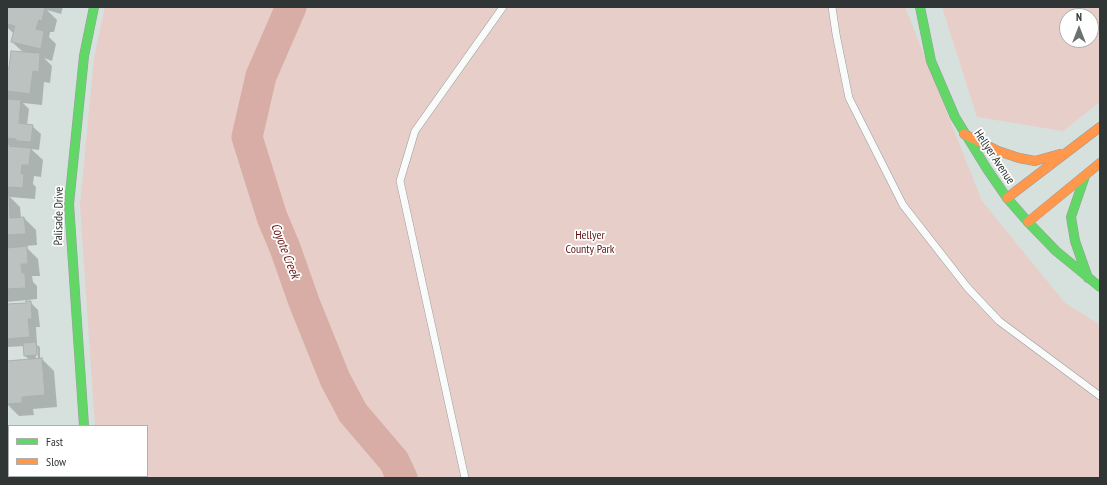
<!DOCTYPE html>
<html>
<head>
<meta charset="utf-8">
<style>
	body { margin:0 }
	#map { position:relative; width:1107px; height:485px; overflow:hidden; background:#d6e0dd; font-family:"PT Sans Narrow",sans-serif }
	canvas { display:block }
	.frame { position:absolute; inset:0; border:8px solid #303635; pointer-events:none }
	.legend { position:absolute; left:8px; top:425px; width:140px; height:52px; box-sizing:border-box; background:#fff; border:1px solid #acafae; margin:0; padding:5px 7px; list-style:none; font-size:12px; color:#303635 }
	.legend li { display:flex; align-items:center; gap:8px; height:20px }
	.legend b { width:20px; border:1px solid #acafae }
	.north { position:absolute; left:1059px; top:8px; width:40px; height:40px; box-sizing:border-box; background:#fff; border:1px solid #acafae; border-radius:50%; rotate:0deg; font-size:11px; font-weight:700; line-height:16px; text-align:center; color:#303635 }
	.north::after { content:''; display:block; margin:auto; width:14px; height:18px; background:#6a7270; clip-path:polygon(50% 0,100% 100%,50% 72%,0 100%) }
</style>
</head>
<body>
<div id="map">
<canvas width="1107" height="485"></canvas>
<div class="frame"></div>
<ul class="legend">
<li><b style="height:5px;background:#63d668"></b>Fast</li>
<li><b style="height:5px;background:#ff974d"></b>Slow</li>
</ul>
<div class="north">N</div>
</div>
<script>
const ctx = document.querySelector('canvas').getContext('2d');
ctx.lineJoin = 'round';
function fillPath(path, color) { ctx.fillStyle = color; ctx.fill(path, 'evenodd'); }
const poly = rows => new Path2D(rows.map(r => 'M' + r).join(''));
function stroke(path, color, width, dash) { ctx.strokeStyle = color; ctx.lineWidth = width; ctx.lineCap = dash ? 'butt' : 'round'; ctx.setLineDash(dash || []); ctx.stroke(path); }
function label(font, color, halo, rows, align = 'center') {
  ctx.font = font + ' "PT Sans Narrow",sans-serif'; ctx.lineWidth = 3.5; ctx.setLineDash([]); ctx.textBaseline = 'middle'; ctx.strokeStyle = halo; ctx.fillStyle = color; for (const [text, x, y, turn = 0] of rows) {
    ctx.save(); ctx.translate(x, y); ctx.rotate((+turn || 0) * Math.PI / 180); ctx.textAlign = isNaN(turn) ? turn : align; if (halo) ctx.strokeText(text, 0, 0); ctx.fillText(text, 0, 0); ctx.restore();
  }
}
fillPath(poly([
	[105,7,905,7,982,201,1065,303,1100,325,1100,478,99,478,99,476,147,476,147,426,95,426,80,205,94,58],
	[942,7,1100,7,1100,102,1063,131,977,117],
	[1067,16,1091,16,1091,40,1067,40]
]), '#e8cec9');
fillPath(poly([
	[7,7,63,7,61,14,47,10,57,20,54,32,50,32,49,37,56,44,52,61,44,58,52,66,50,83,44,82,42,105,23,103,29,109,27,125,32,126,41,134,39,150,31,149,43,160,41,177,34,176,33,184,36,187,35,199,10,197,20,207,21,218,24,218,36,230,37,245,25,246,38,259,40,276,32,276,33,282,37,286,37,299,7,302,7,147,9,147,9,145,7,145,7,69,10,69,24,53,12,42,14,34,7,27],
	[30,302,38,310,40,327,36,327,37,345,40,347,40,359,42,359,54,371,57,407,33,409,34,415,19,416,8,405,8,413,7,413,7,362,30,360,25,356,25,346,7,347,7,305,27,304],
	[35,346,37,346,38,360,36,360]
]), '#0003');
stroke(poly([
	[291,7,261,76,247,137,272,217,285,248,304,302,335,379,353,413,394,461,402,478]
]), '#d7ada6', 31);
const building = poly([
	[7,7,45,7,42,21,39,20,36,29,44,31,41,49,11,42,15,26,7,24,7,7],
	[11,51,40,53,39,72,33,71,30,94,7,91,7,68,9,68,11,51],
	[7,99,21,100,19,123,33,125,31,142,16,141,16,139,7,138,7,99],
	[7,146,31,148,29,165,22,165,21,174,24,174,23,188,7,187,7,146],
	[7,194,9,194,10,218,24,217,26,234,7,235,7,194],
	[27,246,28,264,21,264,22,273,25,273,26,288,7,289,7,248,27,246],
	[26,301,31,301,32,319,28,319,30,337,7,339,7,304,26,303,26,301],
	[36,342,37,355,24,356,23,343,36,342],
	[42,358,45,395,22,397,22,403,7,404,7,361,42,358],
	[28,476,40,476,40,478,7,478,28,476]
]);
fillPath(building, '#bcc2c0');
stroke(building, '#a9b0ae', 1);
const lane = poly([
	[832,7,836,34,849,98,903,205,967,287,999,321,1100,396],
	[465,478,400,181,415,131,503,7]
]);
const street = poly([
	[7,444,9,444]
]);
const fast = poly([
	[920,7,931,61,955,117,987,169,1007,198,1028,222,1056,251,1100,287],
	[1085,176,1071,217,1075,241,1088,278],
	[84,426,69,204,84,56,94,7],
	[87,476,88,478]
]);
const slow = poly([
	[964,134,998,151,1019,158,1035,161,1060,154],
	[1007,198,1100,127],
	[1028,222,1100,163]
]);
stroke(lane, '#969d9a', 8);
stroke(street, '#969d9a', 15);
stroke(fast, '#969d9a', 10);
stroke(slow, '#969d9a', 10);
stroke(lane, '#f9fafa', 7);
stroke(street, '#f9fafa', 14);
stroke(fast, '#63d668', 9);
stroke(slow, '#ff974d', 9);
label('12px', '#303635', '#fff', [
	["Hellyer Avenue",994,157,56],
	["Palisade Drive",59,216,-89]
]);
label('12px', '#611512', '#fff', [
	["Hellyer",590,236],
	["County Park",590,250]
]);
label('italic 13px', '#712420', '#fff', [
	["Coyote Creek",285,251,69]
]);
</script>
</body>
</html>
